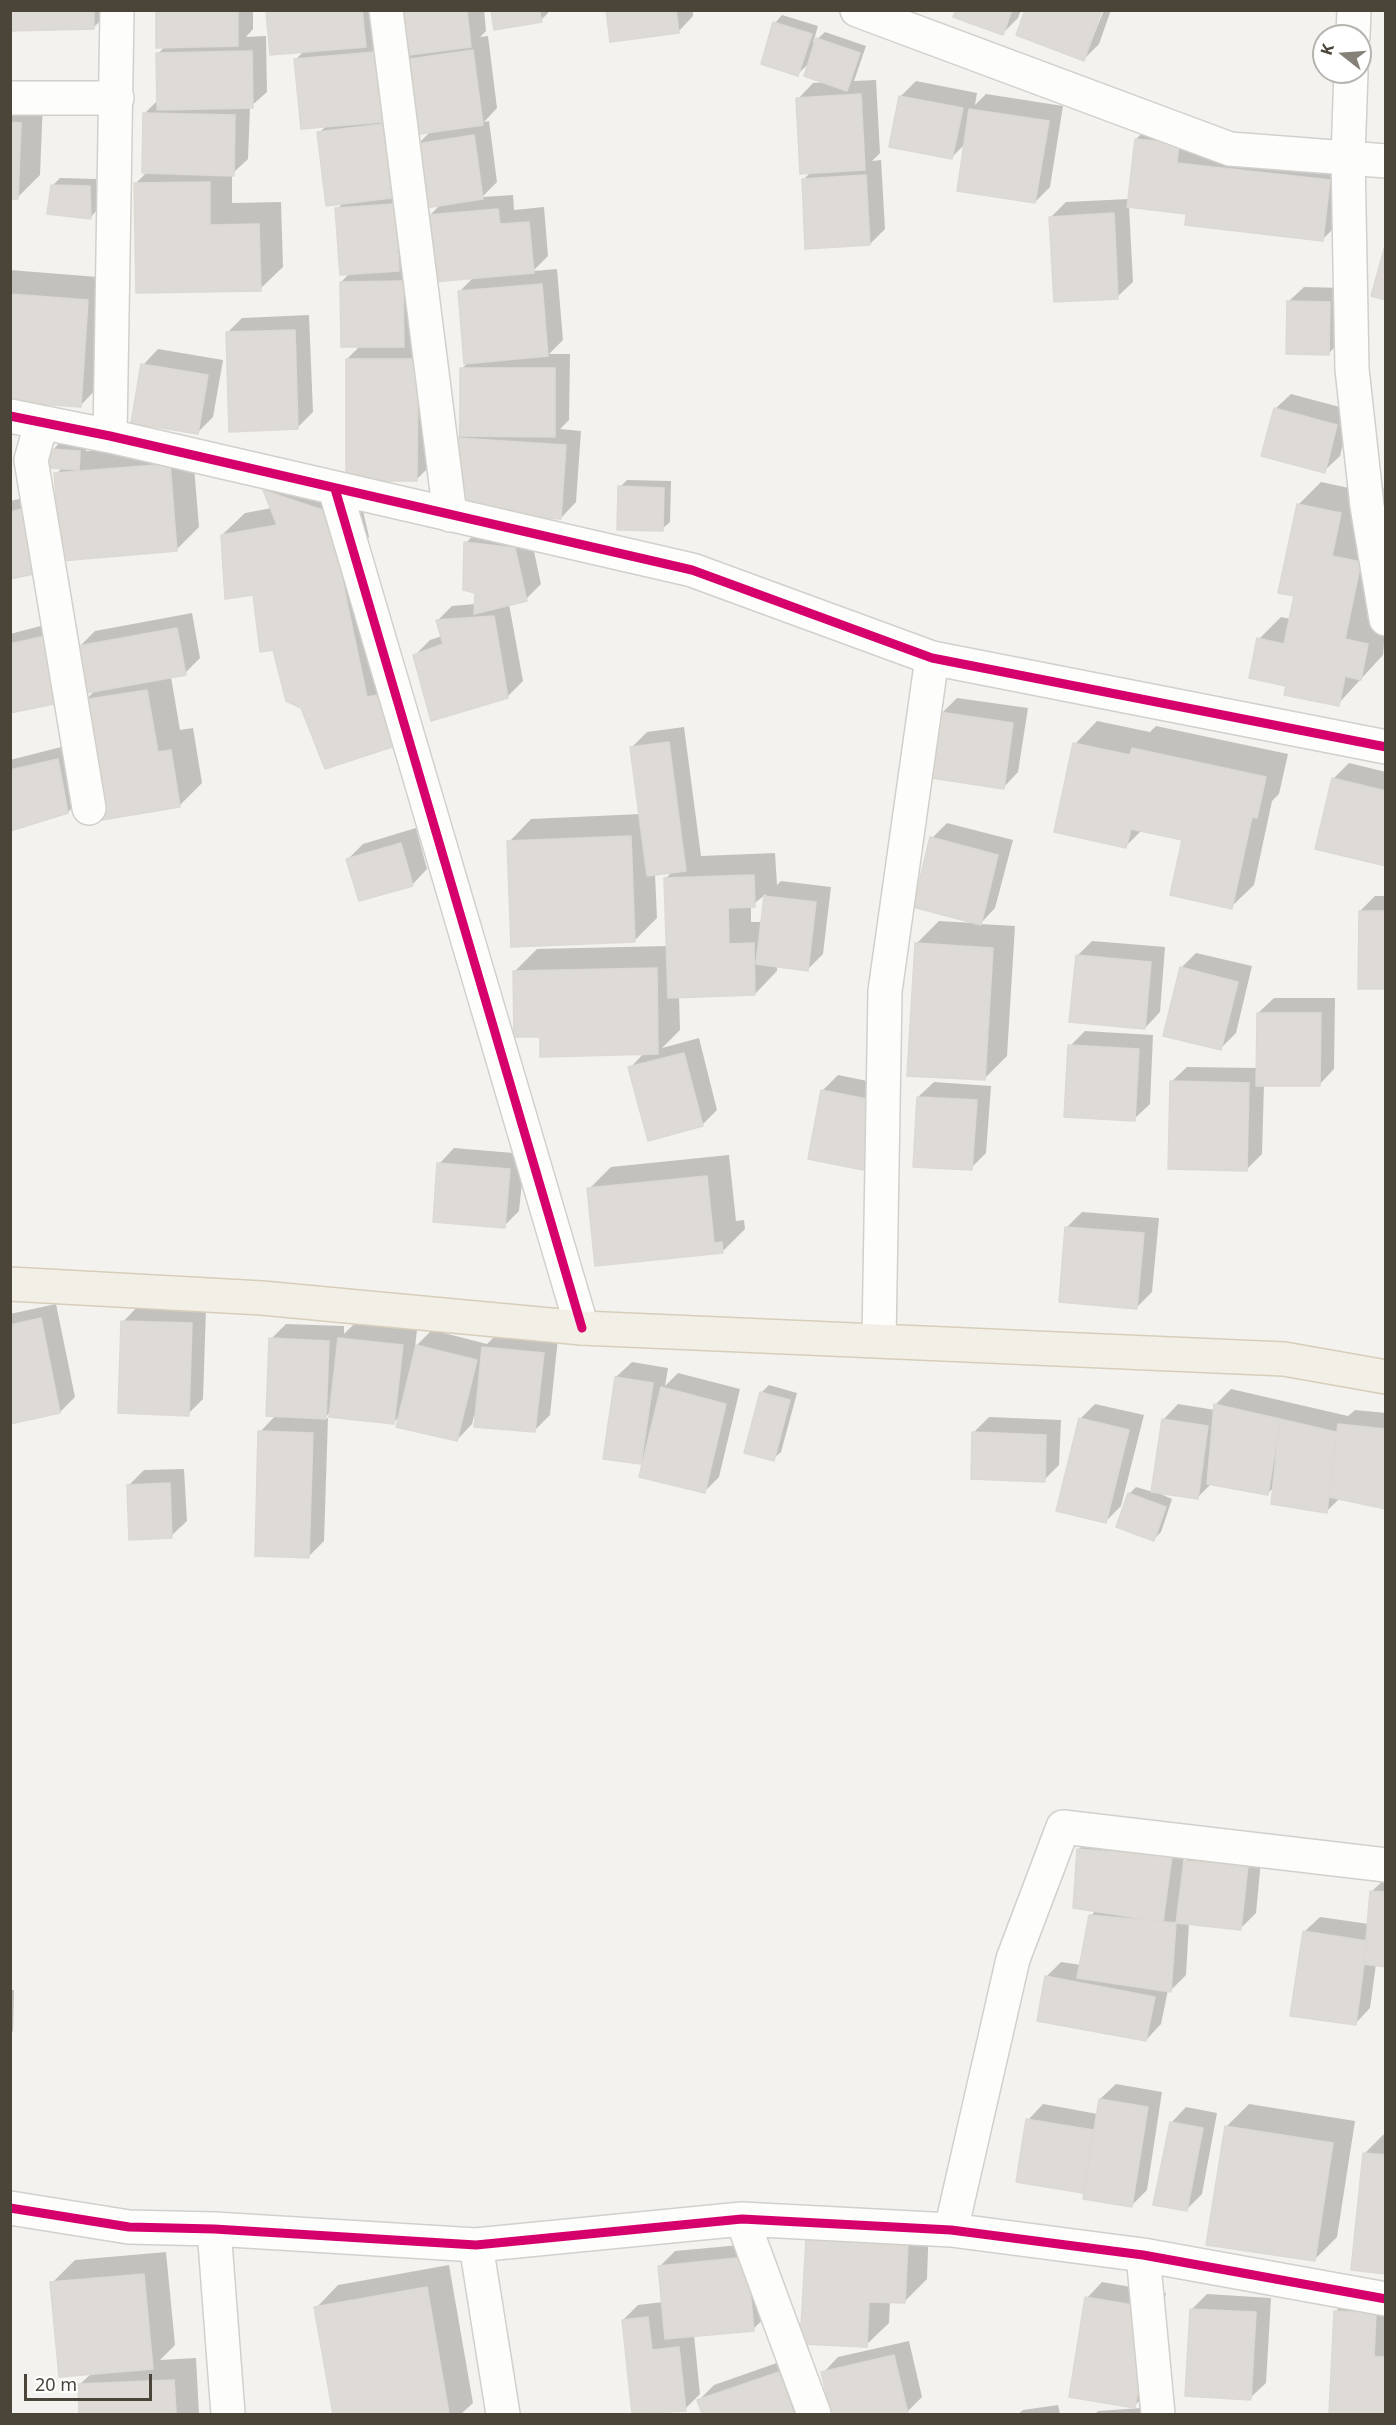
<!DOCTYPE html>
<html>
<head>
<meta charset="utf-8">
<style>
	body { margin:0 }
	#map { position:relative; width:1396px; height:2425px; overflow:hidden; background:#f4f2ee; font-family:"Noto Sans",sans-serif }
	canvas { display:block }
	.frame { position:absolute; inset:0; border:12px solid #4b4439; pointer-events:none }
	.north { position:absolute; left:1312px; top:24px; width:60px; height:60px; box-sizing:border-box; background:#fff; border:2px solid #b7b4b0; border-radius:50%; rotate:287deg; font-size:16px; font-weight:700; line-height:24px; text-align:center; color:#4b4439 }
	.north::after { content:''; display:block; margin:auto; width:21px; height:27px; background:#868178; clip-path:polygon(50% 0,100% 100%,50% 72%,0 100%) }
	.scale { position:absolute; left:24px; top:2374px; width:128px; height:27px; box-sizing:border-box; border:3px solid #4b4439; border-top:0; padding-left:8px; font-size:18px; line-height:21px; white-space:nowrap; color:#4b4439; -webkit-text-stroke:4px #fff; paint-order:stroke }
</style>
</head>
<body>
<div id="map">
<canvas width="1396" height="2425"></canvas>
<div class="frame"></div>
<div class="north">K</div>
<div class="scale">20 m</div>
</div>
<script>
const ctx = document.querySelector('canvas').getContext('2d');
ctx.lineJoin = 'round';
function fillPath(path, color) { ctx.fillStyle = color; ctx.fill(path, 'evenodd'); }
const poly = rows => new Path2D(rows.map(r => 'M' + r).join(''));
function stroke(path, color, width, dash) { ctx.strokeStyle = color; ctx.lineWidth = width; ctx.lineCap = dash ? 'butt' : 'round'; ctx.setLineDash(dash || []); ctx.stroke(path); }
fillPath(poly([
	[10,10,108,10,108,13,93,28],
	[157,10,253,10,253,29,246,37,266,36,267,92,250,107,248,159,232,174,232,203,281,202,283,267,260,289,136,183,147,172,145,113,159,99,158,54,165,46],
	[267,10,379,10,380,30,371,39,390,37,414,254,402,266,418,266,439,457,417,479,347,359,361,345,341,282,350,273,337,209,344,202,319,133,327,125,295,60,304,51],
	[398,10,484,10,486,31,480,37,488,36,497,108,484,122,489,121,497,182,482,197,513,195,514,210,544,207,548,256,533,271,557,269,563,340,549,354,570,354,569,420,560,429,581,431,576,502,561,518,459,439,461,369,469,362,459,292,474,277,429,216,441,204,418,144,431,131,405,60,412,53],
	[492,10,548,10,548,13,541,20],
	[607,10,693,10,693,16,678,32],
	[958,10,1021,10,1018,18,1002,34],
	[1104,10,1111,10,1099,44,1084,59],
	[782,15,818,26,813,43,825,32,866,46,854,81,876,80,880,153,872,161,881,160,885,229,870,244,803,180,811,172,798,99,813,83,828,82,809,63,798,74,775,23],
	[916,81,977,93,975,105,986,94,1063,106,1050,187,1035,202,965,144,952,157,900,97],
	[10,100,43,101,40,175,18,197,10,197],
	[1159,117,1198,140,1352,158,1345,217,1323,239,1188,213,1129,206,1133,282,1117,297,1050,218,1066,202,1129,199,1136,139],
	[60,178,96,179,97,210,90,218,53,185],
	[10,270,110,278,102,383,80,406,10,400],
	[1304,287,1345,288,1344,338,1328,354,1288,302],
	[309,315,313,412,298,427,227,333,242,318],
	[158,349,223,360,213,417,198,432,143,365],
	[1291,394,1351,410,1340,456,1324,471,1275,409],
	[60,442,87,444,86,451,192,442,199,527,176,550,56,474,63,467,53,450],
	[287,468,359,493,369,537,362,544,413,724,391,746,302,707,274,649,254,594,222,535,245,513,272,508,265,490],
	[627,480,671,481,670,522,662,529,620,487],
	[1321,482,1363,491,1354,533,1382,539,1367,617,1386,621,1383,655,1338,704,1287,685,1259,639,1281,617,1291,619,1296,595,1298,505],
	[37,495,48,558,10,578,10,501],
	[481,527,530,533,541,584,526,599,509,604,523,681,507,697,415,655,430,640,442,636,437,621,452,606,476,604,477,592,466,543],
	[192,613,200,658,185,673,171,677,180,730,193,728,202,783,179,806,84,701,96,690,80,646,95,631],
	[60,621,10,712,10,634],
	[957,698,1028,708,1018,772,1003,788,942,713],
	[1097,721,1150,732,1156,726,1288,754,1279,794,1272,801,1254,885,1231,907,1184,839,1142,830,1126,846,1075,744],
	[684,727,701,856,775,853,777,885,781,881,831,887,823,954,808,969,777,965,777,971,755,994,679,996,680,1030,662,1048,699,1038,717,1110,702,1125,630,1068,644,1053,541,1035,515,971,537,949,667,946,665,879,672,872,655,874,657,918,635,940,509,842,531,819,641,814,632,747,647,732],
	[766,894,763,922,751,922,751,906],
	[73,744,83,797,68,812,10,830,10,760],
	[1349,763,1386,772,1386,865,1317,848,1334,778],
	[947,823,1013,840,995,908,980,924,1015,926,1007,1056,984,1079,916,944,939,921,973,923,932,838],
	[416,828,427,869,412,885,348,859,363,844],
	[1375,896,1386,896,1386,987,1360,911],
	[1092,941,1165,947,1160,1012,1145,1028,1077,956],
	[1196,953,1252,966,1236,1033,1221,1048,1181,968],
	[1274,998,1335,998,1334,1069,1319,1085,1264,1084,1262,1154,1246,1170,1171,1082,1187,1067,1258,1068,1258,1013],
	[1085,1031,1153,1035,1150,1104,1134,1119,1070,1046],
	[838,1075,892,1086,878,1153,863,1169,809,1158,823,1090],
	[934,1082,991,1086,986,1153,971,1168,918,1097],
	[454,1148,525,1154,519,1211,504,1226,439,1164],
	[729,1155,736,1221,744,1220,745,1229,723,1251,589,1189,611,1167],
	[1082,1212,1159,1218,1152,1292,1137,1307,1067,1227],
	[56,1304,75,1397,60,1412,10,1422,10,1314],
	[138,1306,206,1309,203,1399,188,1414,123,1322],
	[286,1324,344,1326,344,1334,354,1324,417,1330,415,1347,432,1330,487,1344,499,1332,558,1338,550,1415,534,1431,474,1416,472,1424,457,1440,400,1416,393,1423,331,1411,325,1418,328,1418,324,1541,309,1556,260,1432,276,1415,271,1339],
	[632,1362,668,1368,665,1386,678,1373,740,1389,719,1477,704,1492,646,1457,640,1462,616,1377],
	[769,1385,797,1393,781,1452,773,1459,761,1393],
	[1231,1389,1348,1416,1355,1410,1386,1413,1386,1507,1340,1498,1326,1512,1274,1487,1267,1494,1212,1483,1197,1498,1154,1491,1172,1499,1161,1532,1154,1539,1129,1494,1136,1487,1153,1492,1163,1420,1178,1404,1215,1410,1216,1404],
	[1095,1404,1144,1415,1121,1506,1106,1521,1080,1419],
	[989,1417,1061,1420,1059,1465,1044,1480,974,1432],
	[184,1469,187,1521,171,1536,128,1486,144,1470],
	[1093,1835,1186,1841,1183,1864,1200,1847,1262,1850,1256,1913,1240,1929,1189,1923,1186,1975,1171,1990,1168,1990,1161,2024,1146,2040,1046,1977,1061,1962,1081,1965,1091,1916,1096,1910,1078,1850],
	[1386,1878,1386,1966,1376,1964,1370,2008,1355,2024,1304,1932,1320,1917,1369,1924,1372,1891],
	[10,1990,14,1990,13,2031,10,2034],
	[1116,2084,1162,2092,1147,2190,1131,2206,1086,2187,1082,2192,1028,2120,1043,2104,1098,2114,1100,2099],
	[1249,2104,1355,2121,1337,2237,1314,2260,1226,2127],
	[1186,2107,1217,2113,1202,2194,1187,2209,1171,2123],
	[1386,2132,1386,2272,1364,2154],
	[830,2216,929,2221,927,2279,904,2302,890,2301,889,2323,866,2345],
	[762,2243,769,2314,753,2329,694,2335,700,2394,685,2409,632,2414,623,2320,638,2305,663,2302,660,2266,675,2251],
	[166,2252,175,2345,160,2360,196,2358,199,2414,81,2414,79,2385,92,2373,52,2283,75,2260],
	[449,2265,473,2403,461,2414,334,2414,316,2308,338,2285],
	[1102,2282,1166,2293,1150,2391,1134,2406,1087,2298],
	[1207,2294,1271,2298,1266,2383,1250,2398,1192,2309],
	[1351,2296,1386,2298,1386,2414,1330,2413,1336,2311],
	[909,2341,922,2397,907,2412,833,2414,823,2373,838,2357],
	[794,2357,814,2414,704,2414,699,2400,714,2385],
	[1058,2405,1060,2414,1018,2414,1023,2410],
	[1169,2406,1169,2414,1095,2414,1098,2411]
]), '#0003');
const building = poly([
	[10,10,94,10,94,29,10,31,10,10],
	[156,10,238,10,238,46,156,48,156,10],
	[266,10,362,10,366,47,270,55,266,10],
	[396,10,467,10,471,47,401,56,396,10],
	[491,10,539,10,542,22,494,30,491,10],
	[606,10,676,10,679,33,610,42,606,10],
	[956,10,1012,10,1003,35,953,17,956,10],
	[1025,10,1102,10,1084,61,1016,35,1025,10],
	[773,22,812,34,798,76,761,64,773,22],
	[816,38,860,53,847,91,804,76,816,38],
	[473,50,483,125,413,135,403,60,473,50],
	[252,51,253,108,157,110,156,53,252,51],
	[375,52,382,122,301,129,294,59,375,52],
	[861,94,865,170,800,174,796,98,861,94],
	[899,96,963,108,952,159,889,147,899,96],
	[969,109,1049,121,1035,203,957,191,969,109],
	[143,113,235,115,234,176,142,173,143,113],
	[10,122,21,123,18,199,10,199,10,122],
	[383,124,392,198,326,206,317,132,383,124],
	[474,135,483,199,425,208,416,144,474,135],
	[1135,139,1179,143,1177,163,1330,180,1323,241,1185,225,1186,214,1127,207,1135,139],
	[866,175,870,245,805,249,802,179,866,175],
	[210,182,210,225,259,224,261,291,136,293,134,183,210,182],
	[51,185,90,186,91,219,47,214,51,185],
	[395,204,399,271,340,275,335,208,395,204],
	[498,209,500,224,529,222,534,273,433,282,427,215,498,209],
	[1114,213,1118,299,1054,302,1049,217,1114,213],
	[1386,242,1386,300,1371,296,1386,242],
	[403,281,404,347,341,347,340,282,403,281],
	[542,284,548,356,464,364,458,291,542,284],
	[10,294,88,300,81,407,10,402,10,294],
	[1287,301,1330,302,1329,355,1286,354,1287,301],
	[295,330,298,429,229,432,226,332,295,330],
	[346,359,418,359,417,481,346,481,346,359],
	[141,364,208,375,198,434,131,423,141,364],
	[460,368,555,368,555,437,460,436,460,368],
	[1274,408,1337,425,1325,473,1261,456,1274,408],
	[458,438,566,445,561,519,453,512,458,438],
	[51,449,80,451,79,470,50,468,51,449],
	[170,464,177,551,61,561,54,473,170,464],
	[1386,485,1386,512,1374,505,1386,485],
	[618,486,664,488,663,531,617,530,618,486],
	[263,490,337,515,347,560,339,564,367,697,383,694,392,747,325,769,301,708,286,701,273,650,260,652,253,595,225,599,221,535,277,525,263,490],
	[1297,504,1341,513,1332,556,1361,562,1345,639,1368,644,1361,680,1345,676,1339,706,1284,695,1286,686,1249,678,1257,638,1284,644,1294,596,1278,593,1297,504],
	[22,509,34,574,10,579,10,512,22,509],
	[464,542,515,548,527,601,474,614,475,593,463,590,464,542],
	[494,616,508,698,431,721,413,655,443,644,436,620,494,616],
	[177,628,186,675,87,693,78,646,177,628],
	[45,636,59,703,10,713,10,644,45,636],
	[147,690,158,752,171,750,180,807,102,820,83,700,147,690],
	[940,712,1013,723,1004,789,931,778,940,712],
	[669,742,686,871,647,876,630,747,669,742],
	[1073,743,1130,755,1132,748,1266,777,1257,818,1252,817,1232,909,1170,895,1182,840,1131,829,1126,848,1054,832,1073,743],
	[58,759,68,813,10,831,10,770,58,759],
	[1332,778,1386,791,1386,866,1315,849,1332,778],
	[631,836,635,942,511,947,507,841,631,836],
	[930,837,998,855,981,925,913,907,930,837],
	[401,843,413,886,359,901,346,859,401,843],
	[754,875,755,907,728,908,729,944,754,943,755,995,668,998,664,878,754,875],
	[764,896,816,902,808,971,756,964,764,896],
	[1359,911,1386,911,1386,989,1358,989,1359,911],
	[915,943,993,948,985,1080,907,1076,915,943],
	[1076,955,1151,962,1145,1029,1069,1022,1076,955],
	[1180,967,1238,982,1221,1050,1163,1036,1180,967],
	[657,968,658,1054,540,1057,540,1037,514,1037,513,971,657,968],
	[1257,1013,1321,1013,1320,1086,1256,1086,1257,1013],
	[1068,1045,1139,1049,1135,1121,1064,1117,1068,1045],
	[684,1053,703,1126,648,1141,628,1067,684,1053],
	[1170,1081,1249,1083,1247,1171,1168,1169,1170,1081],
	[821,1090,877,1101,863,1170,808,1159,821,1090],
	[917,1097,977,1100,972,1170,913,1167,917,1097],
	[437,1163,510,1169,505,1228,433,1222,437,1163],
	[707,1176,714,1243,722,1242,723,1253,595,1266,587,1188,707,1176],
	[1065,1227,1144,1233,1137,1309,1059,1302,1065,1227],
	[41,1318,60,1413,10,1424,10,1325,41,1318],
	[121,1321,192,1323,189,1416,118,1413,121,1321],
	[269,1338,329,1341,326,1419,266,1416,269,1338],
	[338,1338,403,1345,394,1424,329,1417,338,1338],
	[416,1345,477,1360,457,1441,396,1427,416,1345],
	[482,1347,544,1353,535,1432,474,1427,482,1347],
	[615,1377,653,1383,641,1464,603,1459,615,1377],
	[661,1387,726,1404,705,1493,639,1477,661,1387],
	[760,1392,790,1400,774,1461,744,1453,760,1392],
	[1214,1404,1280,1419,1268,1495,1207,1484,1214,1404],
	[1079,1418,1129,1430,1106,1523,1056,1511,1079,1418],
	[1162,1419,1208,1426,1198,1499,1151,1492,1162,1419],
	[1280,1419,1336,1432,1327,1513,1271,1504,1280,1419],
	[1338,1424,1386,1429,1386,1509,1329,1497,1338,1424],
	[258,1431,313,1433,309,1558,255,1556,258,1431],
	[972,1432,1046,1435,1045,1482,971,1479,972,1432],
	[170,1483,172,1538,129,1540,127,1485,170,1483],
	[1128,1493,1166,1507,1154,1541,1116,1527,1128,1493],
	[1077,1849,1172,1856,1163,1922,1073,1908,1077,1849],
	[1184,1861,1248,1865,1241,1930,1176,1923,1184,1861],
	[1370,1891,1386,1892,1386,1967,1364,1964,1370,1891],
	[1089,1915,1176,1923,1171,1992,1077,1978,1089,1915],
	[1303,1931,1367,1941,1356,2025,1290,2016,1303,1931],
	[1045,1976,1155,1997,1146,2041,1037,2021,1045,1976],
	[1099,2099,1148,2107,1132,2207,1083,2199,1099,2099],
	[1026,2119,1093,2130,1083,2193,1016,2182,1026,2119],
	[1170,2122,1203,2128,1187,2211,1153,2205,1170,2122],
	[1225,2126,1333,2143,1315,2261,1206,2245,1225,2126],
	[1363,2153,1386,2155,1386,2274,1351,2270,1363,2153],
	[806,2238,908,2243,905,2303,869,2302,867,2347,800,2344,806,2238],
	[747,2257,754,2331,665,2339,658,2266,747,2257],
	[144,2274,153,2369,59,2377,50,2282,144,2274],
	[427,2287,449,2414,333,2414,314,2307,427,2287],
	[1085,2297,1151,2308,1135,2408,1069,2397,1085,2297],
	[1190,2309,1256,2312,1251,2400,1185,2396,1190,2309],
	[1334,2311,1376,2313,1374,2357,1386,2357,1386,2414,1329,2414,1334,2311],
	[648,2317,652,2350,679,2347,686,2411,632,2414,622,2320,648,2317],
	[894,2355,908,2414,831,2414,821,2372,894,2355],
	[779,2372,794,2414,702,2414,697,2400,779,2372],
	[174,2380,176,2414,79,2414,78,2384,174,2380]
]);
fillPath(building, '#dedbd6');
stroke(building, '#dcd9d4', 1.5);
const minor = poly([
	[386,10,450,515],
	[857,10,1230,149,1386,161],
	[1353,36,1354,10],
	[1351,72,1348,157,1352,369,1367,506,1386,619],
	[10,98,117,98],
	[10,416,110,436,692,570,932,658,1386,747],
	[41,424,31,460,89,808],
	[110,436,117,10],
	[335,489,582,1328],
	[879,1339,885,991,932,658],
	[10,2208,129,2227,214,2229,476,2245,742,2219,951,2230,1143,2255,1386,2299],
	[742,2219,814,2414],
	[214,2229,228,2414],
	[951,2230,1013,1959,1063,1827,1386,1865],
	[476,2245,503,2414],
	[1143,2255,1158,2414]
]);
const major = poly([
	[10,1284,262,1298,582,1328,1284,1359,1386,1377]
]);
stroke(minor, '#d2d0cb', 36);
stroke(major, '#d6cebb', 36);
stroke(minor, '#fdfdfc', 33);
stroke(major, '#f2efe6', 33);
stroke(poly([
	[10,416,110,436,692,570,932,658,1386,747],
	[335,489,582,1328],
	[10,2208,129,2227,214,2229,476,2245,742,2219,951,2230,1143,2255,1386,2299]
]), '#d6006c', 9);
</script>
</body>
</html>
